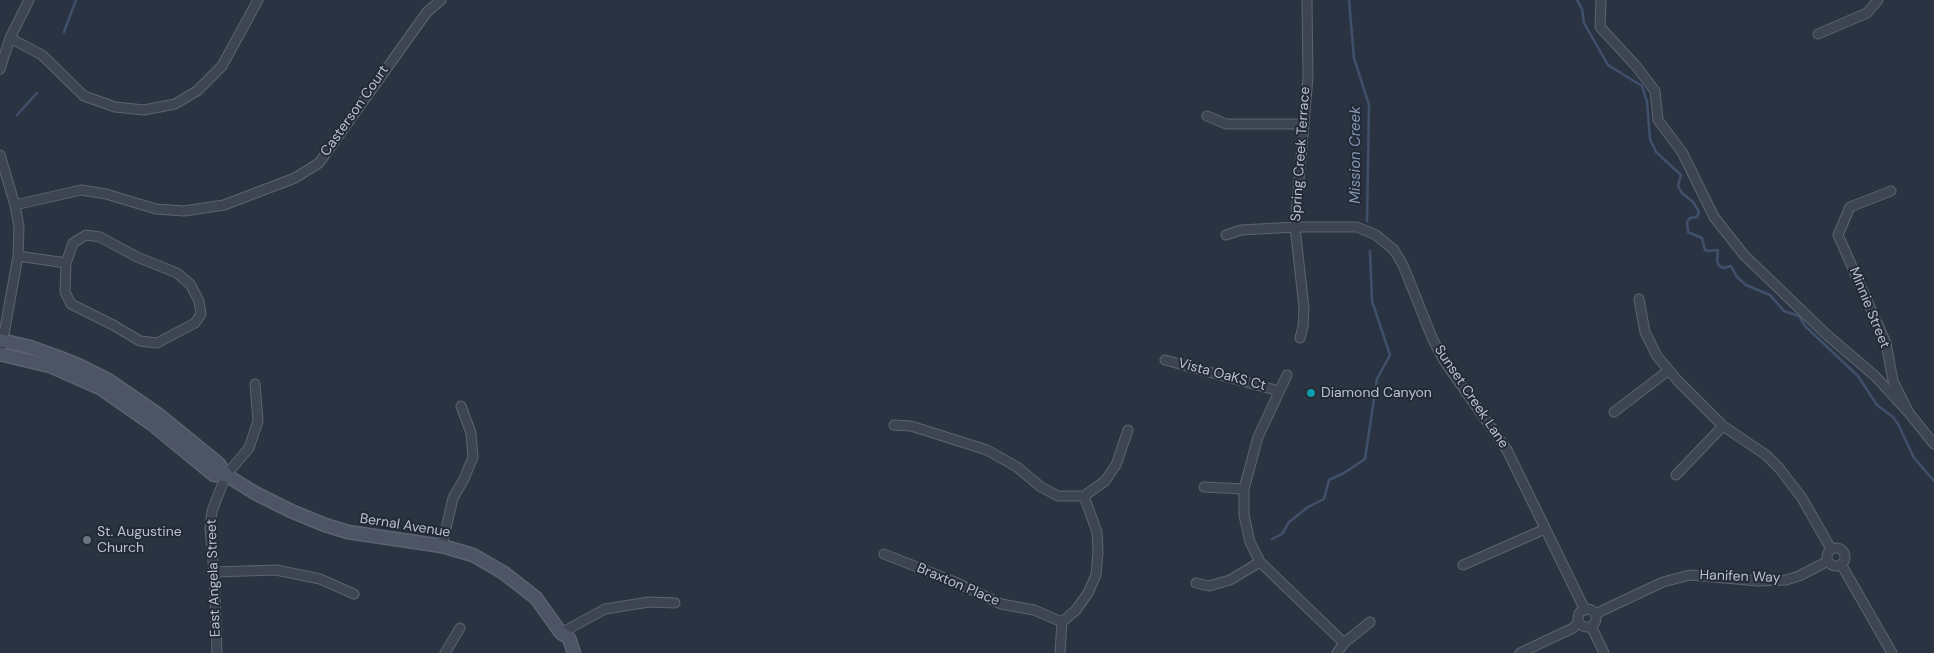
<!DOCTYPE html>
<html>
<head>
<meta charset="utf-8">
<style>
	body { margin:0 }
	canvas { display:block; background:#2a3342 }
</style>
</head>
<body>
<canvas width="1934" height="653"></canvas>
<script>
const ctx = document.querySelector('canvas').getContext('2d');
ctx.lineJoin = 'round';
const poly = rows => new Path2D(rows.map(r => 'M' + r).join(''));
function stroke(path, color, width, dash) { ctx.strokeStyle = color; ctx.lineWidth = width; ctx.lineCap = dash ? 'butt' : 'round'; ctx.setLineDash(dash || []); ctx.stroke(path); }
function label(font, color, halo, rows, align = 'center') {
  ctx.font = font + ' "DM Sans",sans-serif'; ctx.lineWidth = 4; ctx.setLineDash([]); ctx.textBaseline = 'middle'; ctx.strokeStyle = halo; ctx.fillStyle = color; for (const [text, x, y, turn = 0] of rows) {
    ctx.save(); ctx.translate(x, y); ctx.rotate((+turn || 0) * Math.PI / 180); ctx.textAlign = isNaN(turn) ? turn : align; if (halo) ctx.strokeText(text, 0, 0); ctx.fillText(text, 0, 0); ctx.restore();
  }
}
stroke(poly([
	[1349,0,1354,58,1369,105,1367,221],
	[1577,0,1582,9,1584,23,1608,65,1642,86,1647,102,1650,139,1656,152,1681,175,1678,186,1682,193,1693,202,1699,212,1697,217,1690,218,1687,222,1688,232,1702,238,1705,250,1709,251,1718,250,1717,261,1719,266,1724,268,1731,266,1737,277,1746,285,1770,295,1784,311,1799,316,1805,326,1858,376,1877,405,1893,417,1898,424,1914,458,1934,481],
	[64,32,76,0],
	[17,115,37,93],
	[1272,539,1282,534,1289,522,1308,507,1324,499,1329,480,1344,473,1365,459,1377,379,1390,355,1372,301,1370,251]
]), '#41506a', 2.5);
const street = poly([
	[1601,0,1600,27,1636,66,1655,91,1658,120,1682,152,1714,217,1744,255,1827,335,1875,376,1909,413],
	[1818,34,1867,13,1878,0],
	[10,38,42,55,84,96,115,107,144,110,175,104,197,91,222,66,258,0],
	[0,69,10,38,29,0],
	[1207,116,1226,124,1303,124],
	[0,155,15,205,19,227,18,256,2,345],
	[1891,191,1850,207,1838,235,1886,343,1893,381,1909,413,1934,444],
	[15,205,81,190,106,194,156,209,184,211,224,205,295,178,319,163,427,12,441,0],
	[86,235,100,237,137,257,177,273,190,284,199,301,201,314,195,323,157,343,140,341,113,325,71,304,65,292,66,263,73,243,86,235],
	[1226,235,1241,230,1295,227,1357,227,1376,235,1394,250,1403,265,1433,340,1445,362,1507,450,1585,610],
	[18,256,66,263],
	[1639,299,1645,332,1657,356,1677,380,1723,426,1766,455,1779,468,1802,498,1831,549],
	[1300,338,1303,327,1304,308,1295,227,1308,77,1307,0],
	[1165,360,1279,391],
	[1287,375,1258,437,1244,489,1244,515,1250,542,1260,562,1344,643],
	[1614,412,1669,370],
	[894,425,911,426,987,450,1017,467,1041,487,1058,496,1084,496],
	[1676,475,1723,426],
	[1204,487,1244,489],
	[442,546,453,498,464,479,473,457,471,433,461,406],
	'1827 557a9 9 0 1 1 18 0a9 9 0 1 1-18 0Z',
	[884,554,955,582,1001,604,1034,610,1062,622],
	[1841,564,1892,653],
	[1463,565,1545,529],
	[214,572,276,570,320,579,354,594],
	[1196,583,1209,586,1230,580,1260,562],
	'1578 618a9 9 0 1 1 18 0a9 9 0 1 1-18 0Z',
	[1595,614,1663,582,1690,575,1758,581,1786,580,1799,576,1828,561],
	[1591,626,1604,653],
	[561,633,605,609,649,602,675,603],
	[217,653,214,572,210,528,212,511,226,475,249,448,258,421,255,384],
	[445,653,460,628],
	[1060,653,1062,622,1076,610,1088,593,1096,575,1098,552,1097,532,1084,496,1105,481,1116,465,1128,430],
	[1337,653,1344,643,1370,622],
	[1520,653,1573,628,1579,622]
]);
const secondary = poly([
	[0,340,30,347,58,357,78,365,108,380,159,415,219,464,226,475,255,493,291,511,325,525,348,532,442,546,473,555,504,573,536,598,561,633,569,638,574,653],
	[0,354,50,366,102,389,152,424,214,475,226,475]
]);
stroke(street, '#5c636f', 11);
stroke(secondary, '#5c636f', 15);
stroke(street, '#3e4552', 9);
stroke(secondary, '#4c5465', 12);
for (const [x, y, r, color] of [
	[1311,393,5,"#0f9aa8"],
	[87,540,5,"#6b7280"]
]) { const dot = new Path2D(); dot.arc(x, y, r, 0, 2 * Math.PI); ctx.fillStyle = color; ctx.fill(dot); stroke(dot, '#222a37', 2); }
label('14px', '#bbc1cc', '#222a37', [
	["Casterson Court",355,111,-55],
	["Spring Creek Terrace",1301,154,-86],
	["Minnie Street",1869,308,68],
	["Vista OaKS Ct",1222,375,15],
	["Sunset Creek Lane",1471,397,56],
	["Bernal Avenue",405,526,9],
	["Hanifen Way",1740,577,2],
	["East Angela Street",214,578,-92],
	["Braxton Place",958,585,23]
]);
label('14px', '#bbc1cc', '#222a37', [
	["Diamond Canyon",1321,393],
	["St. Augustine",97,532],
	["Church",97,548]
], 'left');
label('italic 15px', '#8596b1', '#222a37', [
	["Mission Creek",1356,155,-90]
]);
</script>
</body>
</html>
